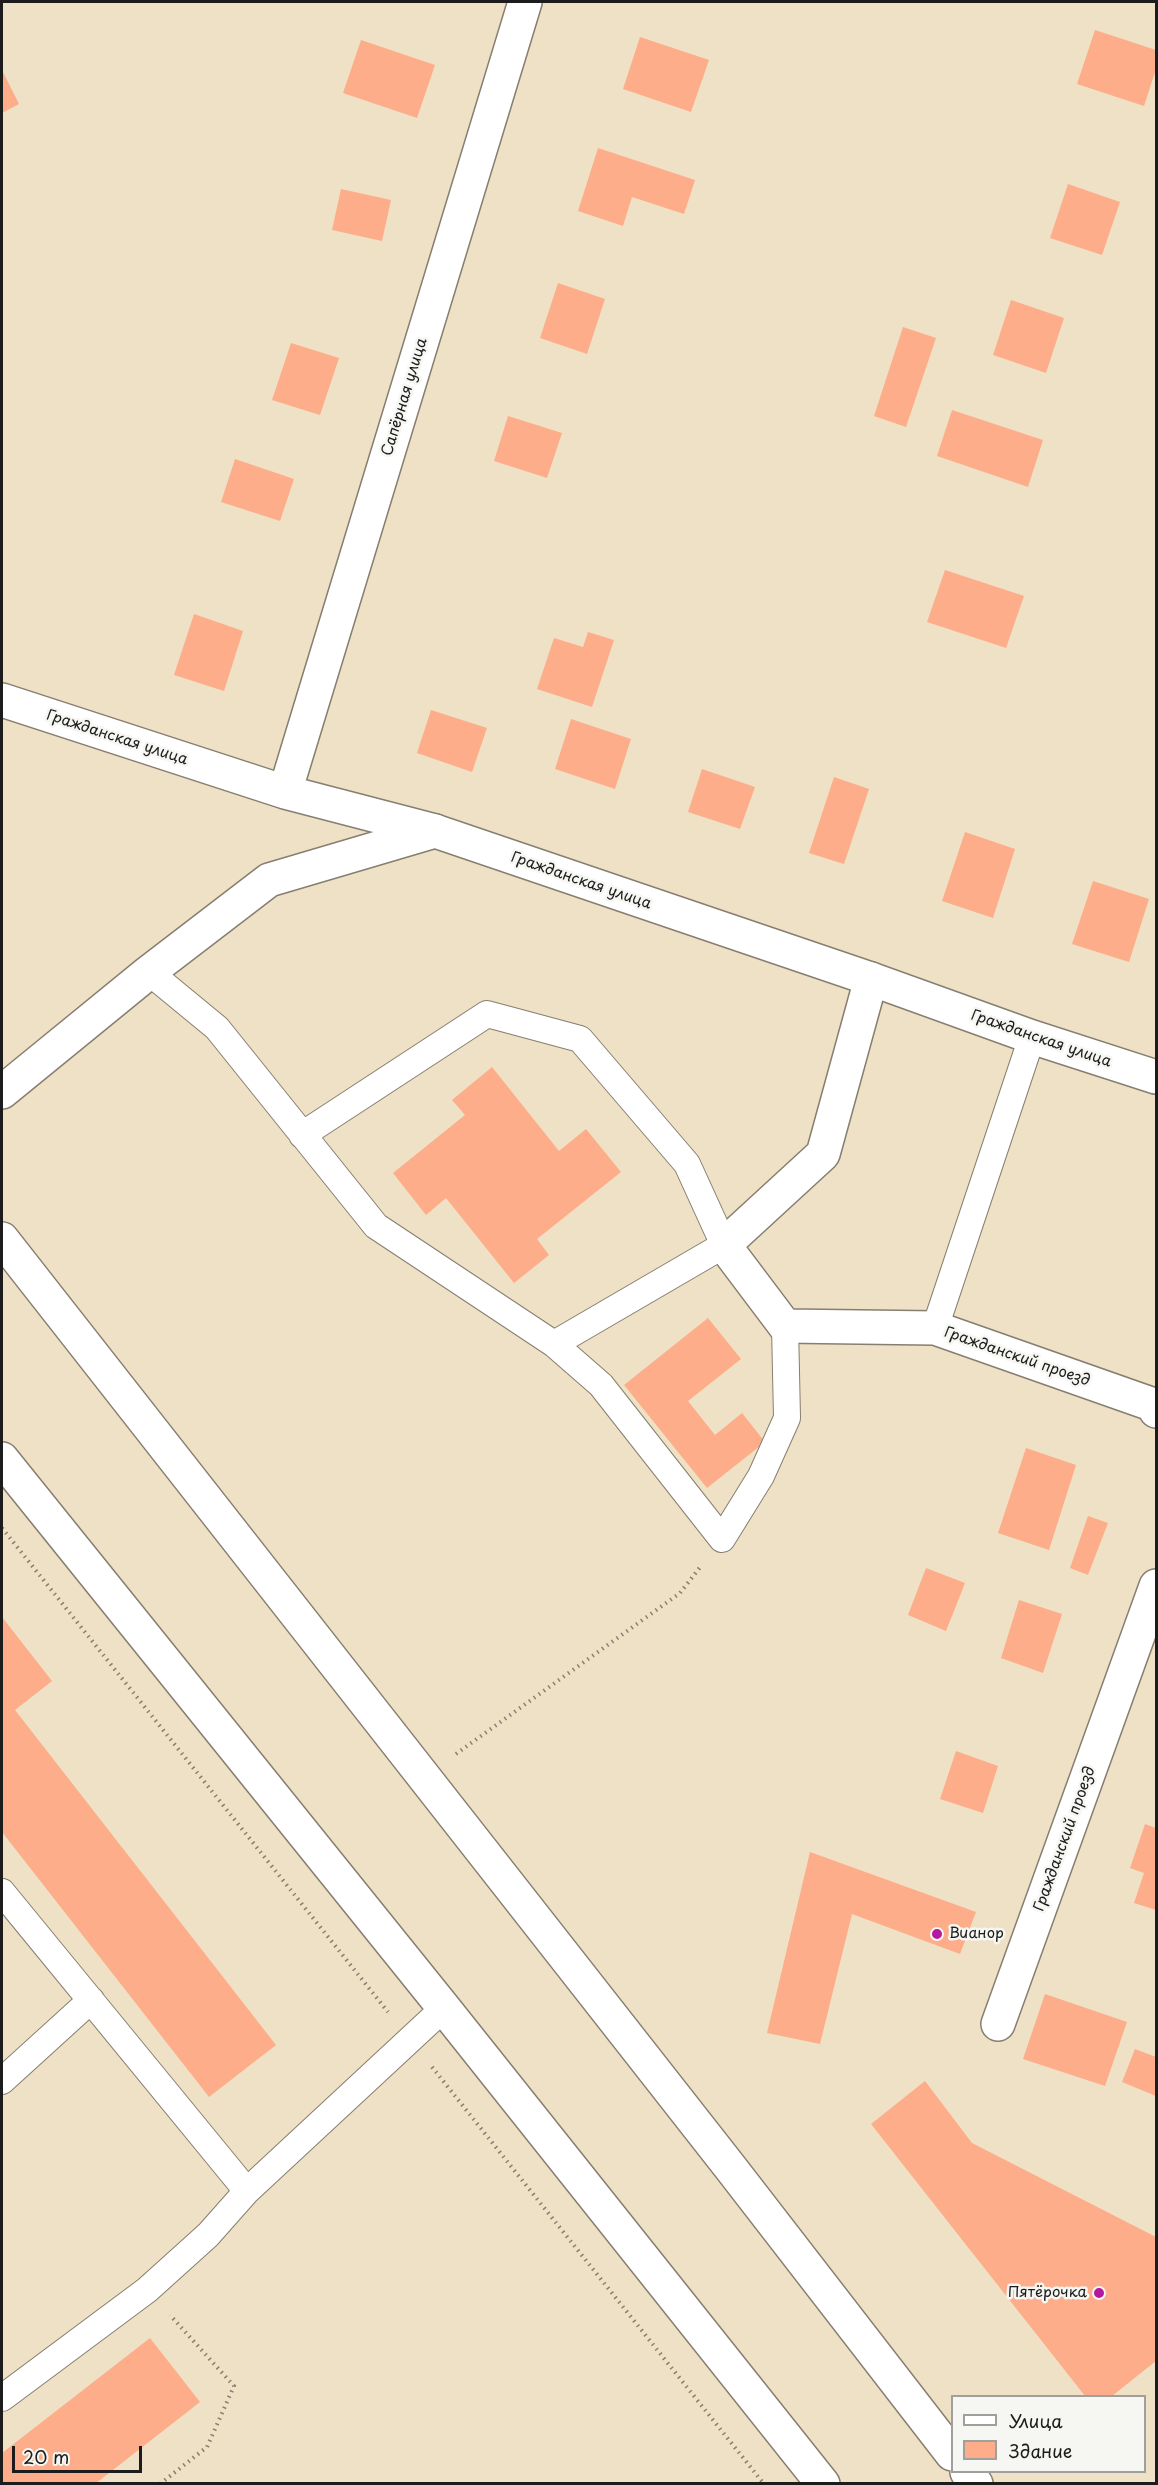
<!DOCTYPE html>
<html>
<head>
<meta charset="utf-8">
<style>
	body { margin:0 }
	#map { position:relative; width:1158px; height:2485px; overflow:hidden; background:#efe1c5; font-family:"Playpen Sans",sans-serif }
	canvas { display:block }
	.frame { position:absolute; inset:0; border:3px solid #1c1c1c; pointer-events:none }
	.legend { position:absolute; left:951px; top:2395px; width:195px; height:78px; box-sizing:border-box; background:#f6f6f2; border:2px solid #9f9f9c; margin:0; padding:8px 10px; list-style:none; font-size:18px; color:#1c1c1c }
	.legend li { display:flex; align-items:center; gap:12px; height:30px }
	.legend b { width:30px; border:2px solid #9f9f9c }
	.scale { position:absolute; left:12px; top:2446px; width:130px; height:27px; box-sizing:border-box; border:3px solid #1c1c1c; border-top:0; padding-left:8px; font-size:18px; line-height:21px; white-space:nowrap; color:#1c1c1c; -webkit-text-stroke:4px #f6f6f2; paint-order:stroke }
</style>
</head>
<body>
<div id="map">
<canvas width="1158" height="2485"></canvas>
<div class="frame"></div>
<ul class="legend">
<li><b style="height:8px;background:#fff"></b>Улица</li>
<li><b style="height:16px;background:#fdad8a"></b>Здание</li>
</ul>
<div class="scale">20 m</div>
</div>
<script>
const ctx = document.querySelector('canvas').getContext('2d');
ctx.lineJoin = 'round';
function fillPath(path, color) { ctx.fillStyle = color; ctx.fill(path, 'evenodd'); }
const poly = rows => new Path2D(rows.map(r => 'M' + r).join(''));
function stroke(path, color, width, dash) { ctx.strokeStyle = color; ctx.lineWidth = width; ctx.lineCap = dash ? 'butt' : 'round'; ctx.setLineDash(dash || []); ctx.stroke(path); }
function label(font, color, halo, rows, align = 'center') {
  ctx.font = font + ' "Playpen Sans",sans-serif'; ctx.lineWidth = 5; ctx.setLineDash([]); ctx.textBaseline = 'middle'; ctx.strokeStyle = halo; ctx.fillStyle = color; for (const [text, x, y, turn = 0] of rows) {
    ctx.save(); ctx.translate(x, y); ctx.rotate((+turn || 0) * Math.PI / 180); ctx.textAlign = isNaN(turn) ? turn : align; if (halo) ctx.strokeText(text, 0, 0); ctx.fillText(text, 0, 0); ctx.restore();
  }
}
fillPath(poly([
	[1095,30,1156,50,1156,69,1144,106,1077,84],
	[640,37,709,60,691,112,623,89],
	[361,40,435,65,417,118,343,93],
	[2,70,19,104,2,113],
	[598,148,695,180,684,214,632,197,623,226,578,211],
	[1068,184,1120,202,1102,255,1050,238],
	[341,189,391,200,382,241,332,230],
	[558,283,605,299,587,354,540,338],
	[1011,300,1064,318,1046,373,993,355],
	[903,327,936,338,906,427,874,416],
	[291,343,339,358,320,415,272,400],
	[952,410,1043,440,1028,487,937,456],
	[508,416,562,433,547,478,494,461],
	[235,459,294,479,280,521,221,502],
	[945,570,1024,596,1006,648,927,622],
	[194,614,243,631,224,691,174,675],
	[588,632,614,640,592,707,537,689,554,638,583,647],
	[431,710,487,728,472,772,417,753],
	[571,719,631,739,615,789,555,769],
	[702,769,755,787,740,829,688,812],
	[834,777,869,789,844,864,809,853],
	[965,832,1015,849,993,918,942,901],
	[1093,881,1149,899,1129,962,1072,944],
	[492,1067,559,1151,586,1129,621,1172,537,1239,549,1255,514,1283,446,1198,426,1215,393,1173,465,1115,452,1100],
	[708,1318,741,1359,688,1401,715,1435,742,1413,765,1442,707,1488,624,1385],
	[1026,1448,1076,1465,1049,1550,998,1533],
	[1088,1516,1108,1523,1088,1575,1070,1568],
	[926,1568,965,1583,946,1631,908,1615],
	[1019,1600,1062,1614,1043,1673,1001,1658],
	[2,1617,52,1681,15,1710,276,2045,209,2097,2,1832],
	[956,1751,998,1766,983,1813,940,1799],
	[1145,1824,1156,1828,1156,1910,1134,1903,1144,1873,1130,1868],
	[810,1852,976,1912,960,1954,852,1914,820,2044,767,2033],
	[1045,1994,1127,2022,1105,2086,1023,2059],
	[1135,2049,1156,2057,1156,2096,1122,2082],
	[925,2081,972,2143,1156,2237,1156,2361,1112,2396,1085,2396,871,2124],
	[150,2338,200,2402,95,2484,2,2484,2,2453]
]), '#fdad8a');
const service = poly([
	[149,972,217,1028,376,1226,554,1344,601,1385,722,1539,761,1476,787,1418,785,1326],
	[302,1135,487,1014,580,1039,687,1164,724,1245,554,1344],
	[935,1328,1032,1037],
	[2,1892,247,2191,444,2008],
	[2,2081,91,2000],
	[2,2398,147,2290,208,2235,247,2191]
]);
const minor = poly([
	[2,700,285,792,435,831],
	[285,792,525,2],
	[871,979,823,1154,724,1245,785,1326,935,1328,1154,1405,1156,1411],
	[2,1239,730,2167,952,2454],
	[2,1459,444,2008,823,2484],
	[998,2024,1156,1586],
	[967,2472,976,2484]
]);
const tertiary = poly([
	[2,1092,149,972,269,880,435,831,871,979,1032,1037,1156,1077]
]);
stroke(service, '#867e70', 28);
stroke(minor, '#867e70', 36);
stroke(tertiary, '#867e70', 36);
stroke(poly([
	[2,1528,388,2012],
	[456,1754,680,1593,701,1566],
	[432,2067,764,2484],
	[160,2484,207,2447,234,2386,170,2315]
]), '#867e70', 4, [1.5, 4.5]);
stroke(service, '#fff', 26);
stroke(minor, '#fff', 33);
stroke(tertiary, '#fff', 33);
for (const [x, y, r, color] of [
	[937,1934,6,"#b5179e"],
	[1099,2293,6,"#b5179e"]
]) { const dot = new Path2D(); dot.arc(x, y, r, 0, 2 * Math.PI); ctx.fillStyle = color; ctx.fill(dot); stroke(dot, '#f6f6f2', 2); }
label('15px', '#1c1c1c', '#f6f6f2', [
	["Сапёрная улица",405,397,-73],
	["Гражданская улица",117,738,18],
	["Гражданская улица",581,881,19],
	["Гражданская улица",1041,1039,19],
	["Гражданский проезд",1017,1357,19],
	["Гражданский проезд",1065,1839,-70]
]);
label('15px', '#1c1c1c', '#f6f6f2', [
	["Вианор",949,1934],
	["Пятёрочка",1087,2293,"right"]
], 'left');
</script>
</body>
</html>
